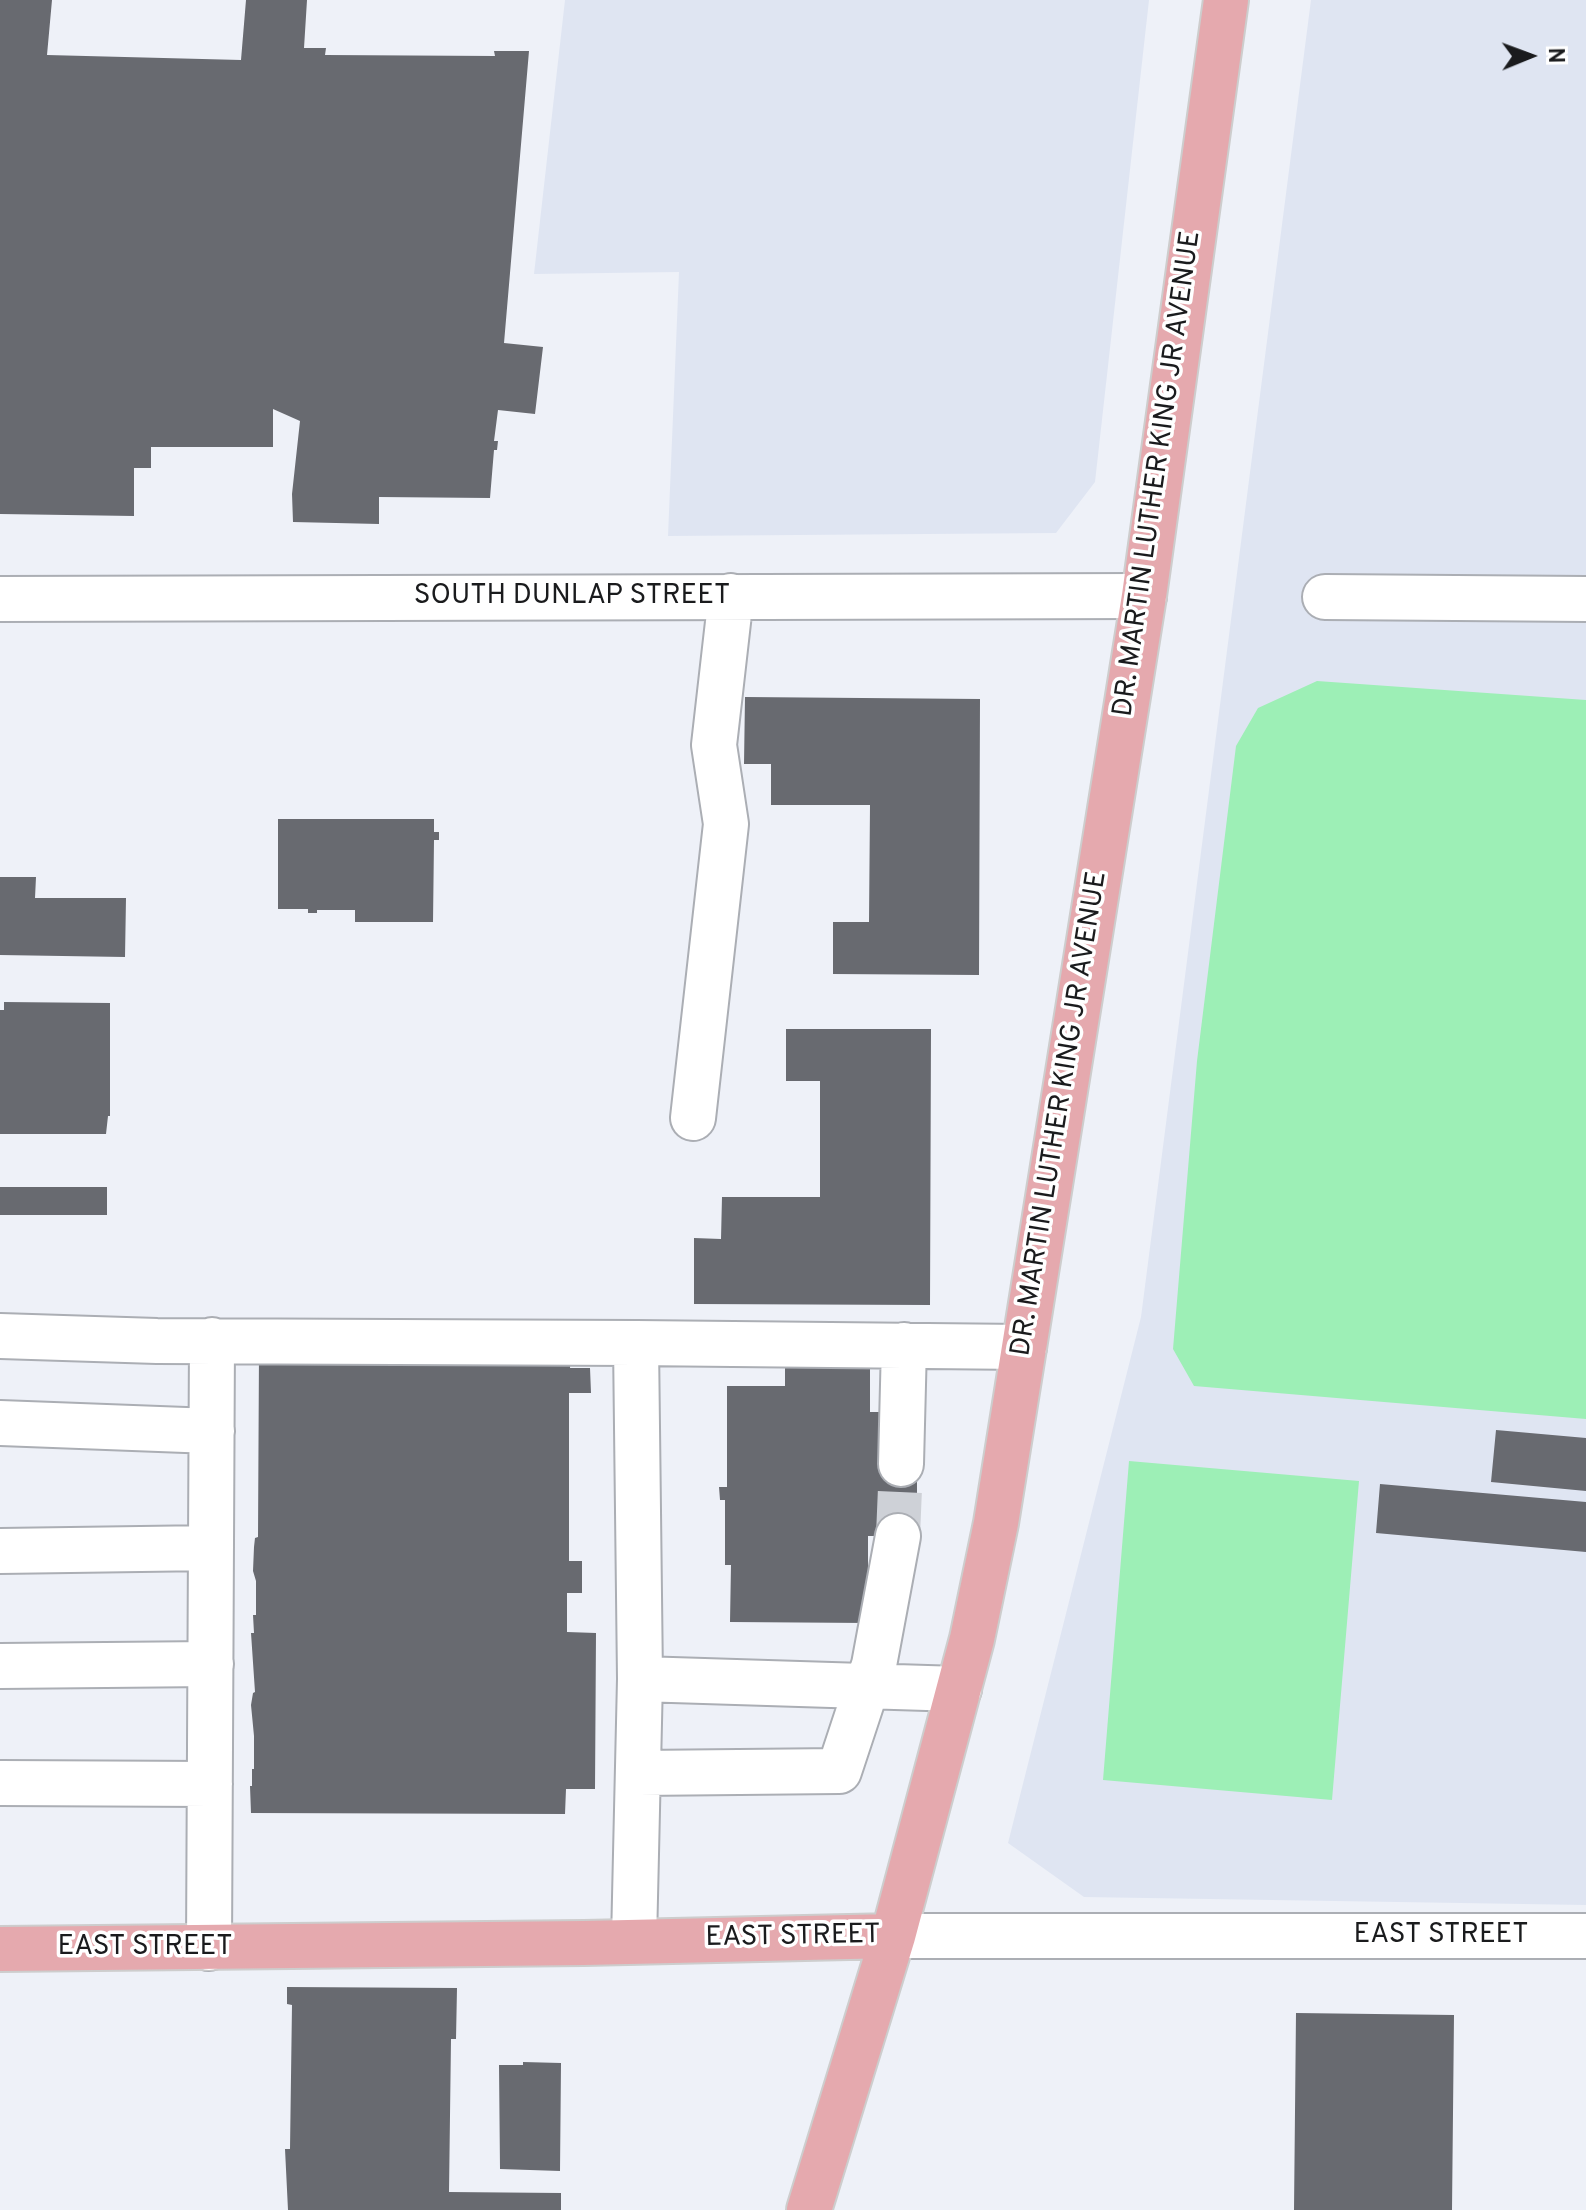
<!DOCTYPE html>
<html>
<head>
<meta charset="utf-8">
<style>
	body { margin:0 }
	#map { position:relative; width:1586px; height:2210px; overflow:hidden; background:#eef1f8; font-family:Overpass,sans-serif }
	canvas { display:block }
	.north { position:absolute; left:1490px; top:16px; width:80px; height:80px; -webkit-text-stroke:6px #fff; paint-order:stroke; rotate:89deg; font-size:22px; font-weight:700; line-height:32px; text-align:center; color:#1a1b1d }
	.north::after { content:''; display:block; margin:auto; width:28px; height:36px; background:#1a1b1d; clip-path:polygon(50% 0,100% 100%,50% 72%,0 100%) }
</style>
</head>
<body>
<div id="map">
<canvas width="1586" height="2210"></canvas>
<div class="north">N</div>
</div>
<script>
const ctx = document.querySelector('canvas').getContext('2d');
ctx.lineJoin = 'round';
function fillPath(path, color) { ctx.fillStyle = color; ctx.fill(path, 'evenodd'); }
const poly = rows => new Path2D(rows.map(r => 'M' + r).join(''));
function stroke(path, color, width, dash) { ctx.strokeStyle = color; ctx.lineWidth = width; ctx.lineCap = dash ? 'butt' : 'round'; ctx.setLineDash(dash || []); ctx.stroke(path); }
function label(font, color, halo, rows, align = 'center') {
  ctx.font = font + ' Overpass,sans-serif'; ctx.lineWidth = 7; ctx.setLineDash([]); ctx.textBaseline = 'middle'; ctx.strokeStyle = halo; ctx.fillStyle = color; for (const [text, x, y, turn = 0] of rows) {
    ctx.save(); ctx.translate(x, y); ctx.rotate((+turn || 0) * Math.PI / 180); ctx.textAlign = isNaN(turn) ? turn : align; if (halo) ctx.strokeText(text, 0, 0); ctx.fillText(text, 0, 0); ctx.restore();
  }
}
fillPath(poly([
	[565,0,1149,0,1095,482,1056,533,668,536,679,272,534,274],
	[1311,0,1586,0,1586,1905,1084,1897,1008,1843,1141,1317]
]), '#dfe5f2');
fillPath(poly([
	[1317,681,1586,700,1586,1419,1194,1386,1173,1349,1197,1061,1236,746,1258,708],
	[1129,1461,1359,1481,1332,1800,1103,1780]
]), '#9defb6');
fillPath(poly([
	[0,0,52,0,47,55,241,60,246,0,307,0,304,48,326,48,325,55,495,56,494,51,529,51,504,343,543,347,535,414,498,410,494,441,498,441,497,450,494,450,490,498,379,497,379,524,293,522,292,494,300,421,273,409,273,447,151,447,151,468,134,468,134,516,0,514],
	[745,697,980,699,979,975,833,974,833,922,869,922,870,805,771,805,771,764,744,764],
	[278,819,434,819,434,832,439,832,439,840,434,840,433,922,355,922,355,910,317,910,317,913,308,913,308,909,278,909],
	[0,877,36,877,35,898,126,898,125,957,0,955],
	[4,1002,110,1003,110,1116,108,1116,106,1134,0,1134,0,1010,4,1010],
	[786,1029,931,1029,930,1305,694,1304,694,1238,721,1239,722,1197,820,1197,820,1081,786,1081],
	[0,1187,107,1187,107,1215,0,1215],
	[259,1351,571,1352,570,1368,590,1368,591,1393,569,1393,569,1561,582,1561,582,1593,567,1593,567,1632,596,1633,595,1789,566,1789,565,1814,251,1813,250,1786,252,1786,252,1769,254,1769,254,1736,251,1705,253,1693,255,1692,251,1633,254,1633,253,1615,256,1615,256,1581,253,1571,254,1547,255,1538,258,1537],
	[798,1357,852,1358,852,1369,870,1368,870,1412,881,1412,917,1464,917,1536,868,1536,868,1623,730,1622,731,1565,725,1565,725,1500,720,1500,719,1487,727,1487,727,1386,785,1386,785,1368,799,1368],
	[1496,1430,1586,1438,1586,1491,1491,1482],
	[1380,1484,1586,1502,1586,1552,1376,1533],
	[287,1987,457,1988,456,2039,451,2039,449,2192,561,2193,561,2210,288,2210,285,2149,290,2149,292,2005,287,2004],
	[1296,2013,1454,2015,1452,2210,1294,2210],
	[523,2062,561,2063,560,2171,500,2169,499,2065,523,2065]
]), '#686a70');
stroke(poly([
	[898,1536,901,1464]
]), '#ced1d7', 44, [44, 22]);
const minor = poly([
	[1325,597,1586,599],
	[0,599,1144,596],
	[693,1118,726,824,714,745,731,596],
	[0,1336,157,1341,636,1343,640,1679,634,1941],
	[636,1343,1024,1347],
	[0,1423,212,1431],
	[901,1464,904,1345],
	[0,1551,211,1548],
	[0,1666,211,1664],
	[640,1679,959,1689],
	[639,1773,839,1771,874,1665,898,1536],
	[0,1783,210,1784],
	[893,1936,1586,1936],
	[209,1948,212,1340]
]);
const major = poly([
	[0,1949,584,1943,893,1936],
	[809,2210,893,1936,972,1639,996,1523,1144,596,1226,0]
]);
stroke(minor, '#abaeb4', 48);
stroke(major, '#cdcdcd', 48);
stroke(minor, '#fff', 44);
stroke(major, '#e5a9ae', 44);
label('28px', '#1a1b1d', '#fff', [
	["DR. MARTIN LUTHER KING JR AVENUE",1159,474,-82],
	["SOUTH DUNLAP STREET",572,597],
	["DR. MARTIN LUTHER KING JR AVENUE",1061,1114,-81],
	["EAST STREET",1441,1936],
	["EAST STREET",793,1938,-1],
	["EAST STREET",145,1948]
]);
</script>
</body>
</html>
